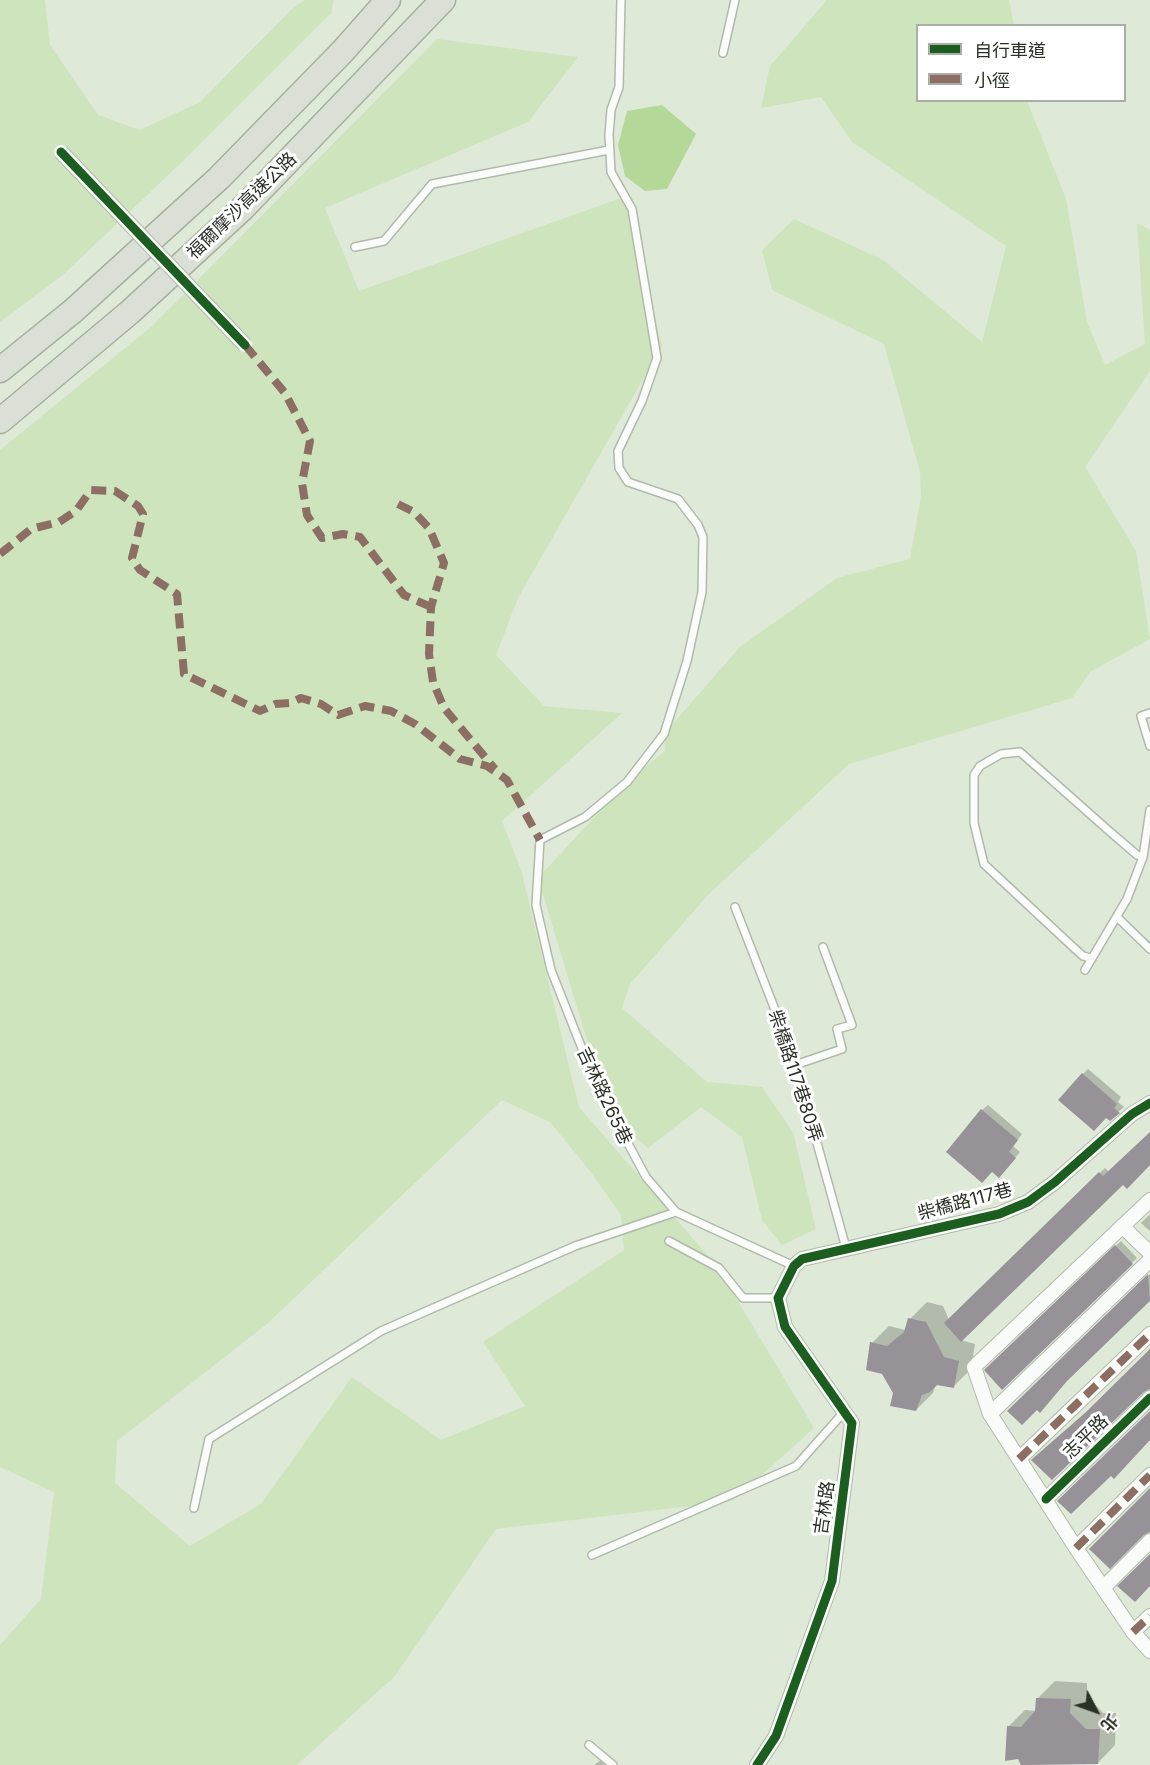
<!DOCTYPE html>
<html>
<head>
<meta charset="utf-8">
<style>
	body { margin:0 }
	#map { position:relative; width:1150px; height:1765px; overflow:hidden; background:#dfe9d7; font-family:Inter,"Noto Sans TC",sans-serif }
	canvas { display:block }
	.legend { position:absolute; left:916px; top:24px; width:210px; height:78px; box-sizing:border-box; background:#fff; border:2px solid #aaada8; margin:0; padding:8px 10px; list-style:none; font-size:18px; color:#2a3125 }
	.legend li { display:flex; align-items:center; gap:12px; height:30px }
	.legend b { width:30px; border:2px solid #aaada8 }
	.north { position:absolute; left:1066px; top:1681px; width:60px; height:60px; -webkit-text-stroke:4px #fff; paint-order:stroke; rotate:131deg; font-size:16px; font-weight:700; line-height:24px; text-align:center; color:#2a3125 }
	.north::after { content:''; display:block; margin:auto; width:21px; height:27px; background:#2a3125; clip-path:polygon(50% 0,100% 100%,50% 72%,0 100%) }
</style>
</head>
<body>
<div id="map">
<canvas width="1150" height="1765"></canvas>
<ul class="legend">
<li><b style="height:8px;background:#1b5e20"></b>自行車道</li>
<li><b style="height:8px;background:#8d6e63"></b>小徑</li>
</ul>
<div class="north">北</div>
</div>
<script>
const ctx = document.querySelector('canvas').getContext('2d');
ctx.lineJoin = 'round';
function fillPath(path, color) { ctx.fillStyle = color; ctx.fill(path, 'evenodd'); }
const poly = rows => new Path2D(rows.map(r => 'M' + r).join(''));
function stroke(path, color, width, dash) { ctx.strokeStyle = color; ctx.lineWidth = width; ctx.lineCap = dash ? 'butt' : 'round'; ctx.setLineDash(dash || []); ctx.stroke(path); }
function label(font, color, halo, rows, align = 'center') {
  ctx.font = font + ' Inter,"Noto Sans TC",sans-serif'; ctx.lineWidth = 6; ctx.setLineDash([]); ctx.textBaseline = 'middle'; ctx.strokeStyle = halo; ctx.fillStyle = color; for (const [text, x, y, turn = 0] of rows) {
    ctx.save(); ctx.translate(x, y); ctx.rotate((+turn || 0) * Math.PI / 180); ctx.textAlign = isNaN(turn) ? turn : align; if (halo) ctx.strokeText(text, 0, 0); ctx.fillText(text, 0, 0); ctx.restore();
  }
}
fillPath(poly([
	[0,0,45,0,50,45,98,115,140,130,200,102,293,8,305,0,334,0,331,13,184,160,64,274,0,322],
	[827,0,1009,0,1014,25,918,26,918,100,1027,101,1066,199,1087,322,1105,365,1145,344,1137,223,1150,230,1150,371,1085,467,1136,551,1150,639,1090,672,1072,698,849,764,708,895,630,984,622,1008,707,1082,762,1087,793,1132,816,1229,782,1245,762,1220,742,1137,701,1107,648,1148,623,1126,586,1037,538,878,627,782,665,751,664,734,740,647,837,578,910,559,921,496,920,472,884,344,772,290,762,250,794,219,883,260,982,342,1006,246,852,142,821,97,761,108,770,66],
	[437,39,578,57,528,122,325,208,359,291,624,197,662,346,518,598,496,655,544,706,622,713,502,821,521,870,579,1107,716,1265,814,1428,733,1501,496,1529,395,1676,297,1765,0,1765,0,1645,41,1599,54,1492,0,1467,0,450,151,327],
	[502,1100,550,1122,590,1171,621,1215,624,1250,483,1342,525,1406,441,1440,352,1377,261,1504,190,1546,115,1483,117,1441,267,1324]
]), '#cde4bd');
fillPath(poly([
	[662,105,696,134,667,189,645,191,625,176,618,145,627,111]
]), '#b4d898');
fillPath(poly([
	[1088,1069,1121,1097,1118,1102,1124,1107,1110,1119,1083,1074],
	[988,1105,1022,1134,1013,1146,1020,1152,1004,1171,982,1110],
	[1150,1134,1150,1165,1127,1187,1123,1183,961,1340,975,1344,971,1369,954,1386,936,1384,933,1393,916,1410,872,1343,889,1326,905,1330,910,1319,927,1302,943,1306,949,1320,1105,1168,1109,1172],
	[1150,1214,1150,1231,1141,1223],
	[1121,1241,1137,1258,1002,1388,986,1370],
	[1150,1274,1150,1300,1037,1408,1009,1411],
	[1055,1681,1087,1683,1087,1696,1103,1713,1116,1713,1115,1745,1098,1763,1025,1765,1019,1757,1008,1727,1025,1710,1037,1711,1038,1698],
	[601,1760,604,1765,594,1765]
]), '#0003');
fillPath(poly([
	[1082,1073,1117,1104,1114,1108,1120,1113,1110,1121,1106,1118,1094,1131,1058,1100],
	[981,1109,1018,1140,1009,1152,1016,1158,999,1178,992,1172,982,1183,946,1152],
	[1150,1132,1150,1165,1127,1189,1123,1185,961,1342,944,1323,1099,1172,1103,1176],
	[1115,1245,1133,1264,1002,1390,984,1370],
	[1148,1274,1150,1301,1067,1381,1040,1413,1037,1410,1022,1425,1007,1411],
	[908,1318,926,1322,944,1357,959,1361,954,1388,937,1385,930,1392,922,1395,916,1411,890,1406,893,1393,882,1374,866,1370,870,1342,887,1346,904,1332],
	[1150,1349,1150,1389,1144,1392,1052,1480,1031,1460,1085,1413],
	[1150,1411,1150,1440,1114,1479,1111,1476,1071,1514,1057,1501],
	[1150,1488,1150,1532,1144,1535,1110,1569,1089,1549],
	[1150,1554,1150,1586,1135,1602,1117,1586],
	[1036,1698,1071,1699,1070,1713,1086,1729,1100,1729,1098,1764,1021,1765,1018,1759,1005,1761,1007,1726,1021,1727,1035,1711]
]), '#969298');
const lane = poly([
	[621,0,619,87,611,110,609,135,611,172,632,209,657,358,642,401,618,451,619,468,628,482,678,499,698,525,703,537,702,592,687,661,664,734,627,782,585,817,540,840,536,905,551,970,596,1084,646,1177,676,1212,794,1266],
	[723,53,735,0],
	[355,247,384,241,432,184,609,150],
	[1150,713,1141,716,1150,746],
	[735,907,793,1056,846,1248],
	[1118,918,1150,949],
	[1091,958,1083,956,1073,947,984,864,974,823,974,775,980,766,1001,754,1020,752,1108,830,1137,855,1143,857],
	[1085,970,1127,899,1143,857,1150,810],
	[795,1065,842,1049,837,1029,852,1025,823,947],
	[669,1241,719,1268,743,1298,778,1298],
	[194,1508,209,1439,381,1331,575,1246,676,1212],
	[592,1555,796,1466,844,1412],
	[589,1745,613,1765]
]);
const street = poly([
	[1150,1200,974,1367,990,1414,1076,1548,1133,1632,1150,1651],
	[1122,1226,1150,1253],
	[990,1414,1150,1260],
	[1019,1459,1150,1334],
	[1046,1499,1150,1398],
	[1076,1548,1150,1475],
	[1103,1588,1150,1541],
	[1133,1632,1150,1616],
	[757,1765,776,1736,832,1581,852,1423,785,1327,778,1298,794,1266,802,1259,999,1214,1028,1202,1055,1182,1132,1114,1150,1103]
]);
const highway = poly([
	[0,370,73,311,219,178,343,51,388,0],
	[0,421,130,312,243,208,443,0]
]);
stroke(lane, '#b1b9ac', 10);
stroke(street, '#b1b9ac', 16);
stroke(highway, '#a6b09e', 27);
stroke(lane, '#fafcf9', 7);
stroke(street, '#fafcf9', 14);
stroke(highway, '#dae0d5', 24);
const streetBridge = poly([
	[61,152,245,345]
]);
stroke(streetBridge, '#b1b9ac', 16, []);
stroke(streetBridge, '#fafcf9', 14);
stroke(poly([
	[245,345,285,393,310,441,302,483,307,515,322,538,343,534,360,537,404,595,431,607],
	[398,504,414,512,429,528,444,563,431,607,429,654,433,682,444,708,495,769],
	[0,554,31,529,59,522,76,511,91,490,115,491,138,506,143,514,132,558,140,570,177,594,184,674,260,711,275,704,290,703,301,698,321,704,338,715,365,706,391,711,415,724,460,759,487,766,507,780,540,840],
	[1019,1459,1150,1334],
	[1076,1548,1150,1475],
	[1133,1632,1150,1616]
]), '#8d6e63', 8, [15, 8]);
stroke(poly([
	[61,152,245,345],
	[1046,1499,1150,1398],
	[757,1765,776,1736,832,1581,852,1423,785,1327,778,1298,794,1266,802,1259,999,1214,1028,1202,1055,1182,1132,1114,1150,1103]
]), '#1b5e20', 9);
label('18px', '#2a3125', '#fff', [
	["福爾摩沙高速公路",242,206,-44],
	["柴橋路117巷80弄",795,1076,72],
	["吉林路265巷",604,1096,65],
	["柴橋路117巷",965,1202,-15],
	["志平路",1086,1437,-44],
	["吉林路",825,1508,-82]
]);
</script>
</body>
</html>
